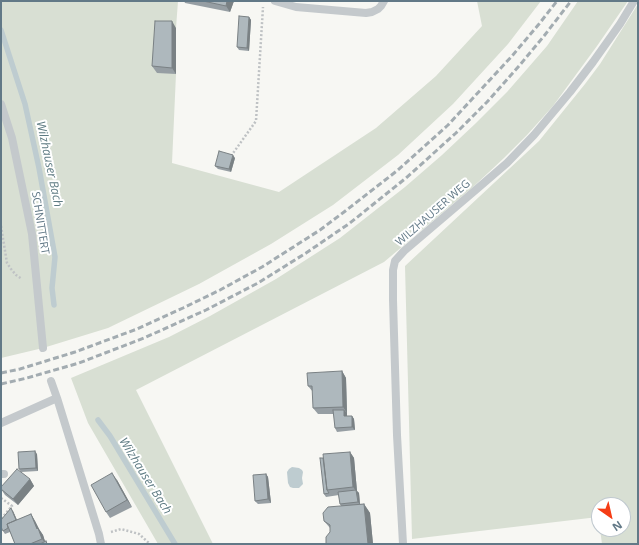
<!DOCTYPE html>
<html>
<head>
<meta charset="utf-8">
<style>
	body { margin:0 }
	#map { position:relative; width:639px; height:545px; overflow:hidden; background:#f7f7f3; font-family:"Open Sans",sans-serif }
	canvas { display:block }
	.frame { position:absolute; inset:0; border:2px solid #627987; pointer-events:none }
	.north { position:absolute; left:591px; top:497px; width:40px; height:40px; box-sizing:border-box; background:#fff; border:1px solid #c0c9cf; border-radius:50%; rotate:146deg; font-size:11px; font-weight:700; line-height:16px; text-align:center; color:#627987 }
	.north::after { content:''; display:block; margin:auto; width:14px; height:18px; background:#f53d15; clip-path:polygon(50% 0,100% 100%,50% 72%,0 100%) }
</style>
</head>
<body>
<div id="map">
<canvas width="639" height="545"></canvas>
<div class="frame"></div>
<div class="north">N</div>
</div>
<script>
const ctx = document.querySelector('canvas').getContext('2d');
ctx.lineJoin = 'round';
function fillPath(path, color) { ctx.fillStyle = color; ctx.fill(path, 'evenodd'); }
const poly = rows => new Path2D(rows.map(r => 'M' + r).join(''));
function stroke(path, color, width, dash) { ctx.strokeStyle = color; ctx.lineWidth = width; ctx.lineCap = dash ? 'butt' : 'round'; ctx.setLineDash(dash || []); ctx.stroke(path); }
function label(font, color, halo, rows, align = 'center') {
  ctx.font = font + ' "Open Sans",sans-serif'; ctx.lineWidth = 4; ctx.setLineDash([]); ctx.textBaseline = 'middle'; ctx.strokeStyle = halo; ctx.fillStyle = color; for (const [text, x, y, turn = 0] of rows) {
    ctx.save(); ctx.translate(x, y); ctx.rotate((+turn || 0) * Math.PI / 180); ctx.textAlign = isNaN(turn) ? turn : align; if (halo) ctx.strokeText(text, 0, 0); ctx.fillText(text, 0, 0); ctx.restore();
  }
}
fillPath(poly([
	[1,1,178,1,176,28,176,74,172,163,279,192,376,128,436,76,482,26,477,1,541,1,508,44,453,104,398,155,333,205,271,244,199,284,108,328,43,348,1,358],
	[578,1,628,1,597,46,553,106,527,135,504,158,473,187,384,262,136,390,213,544,158,544,88,423,71,378,169,337,210,316,276,279,340,238,405,187,442,155,476,123,507,92,547,46],
	[638,4,638,544,602,544,600,529,623,529,623,505,599,505,599,521,598,517,412,539,405,266,539,141,585,84,600,64]
]), '#d8dfd3');
fillPath(poly([
	[292,467,299,468,302,470,303,472,302,478,303,484,299,488,293,488,290,487,288,483,287,472,289,469]
]), '#beccd0');
stroke(poly([
	[1,30,25,104,39,168,55,257,52,288,54,305],
	[98,420,110,436,175,544]
]), '#beccd0', 5.5);
stroke(poly([
	[231,156,256,121,263,7],
	[1,226,7,263,11,269,16,275,22,279],
	[1,498,12,506,1,519],
	[111,532,121,529,139,534,150,544]
]), '#bfc2c4', 2.5, [2, 2]);
stroke(poly([
	[275,1,296,7,366,13,372,12,378,9,381,6,384,1],
	[1,104,12,138,32,234,43,348],
	[57,398,99,534,101,544],
	[1,423,57,398,51,381],
	[1,474,4,474],
	[403,544,397,435,393,300,393,270,395,261,404,251,478,188,507,163,534,135,570,92,593,62,620,24,634,1]
]), '#c4c9cc', 8);
stroke(poly([
	[1,373,20,369,75,352,137,329,183,308,220,290,262,267,320,230,344,212,398,170,448,125,512,56,539,24,557,1],
	[1,384,27,378,79,363,144,338,206,310,258,283,306,253,350,223,406,178,456,133,487,102,519,66,544,36,571,1]
]), '#a3acb1', 3, [6, 3]);
fillPath(poly([
	[184,1,234,1,230,12,185,3],
	[249,17,251,20,249,51,239,50,237,47],
	[176,28,176,74,157,73,152,66],
	[235,158,231,172,218,169,215,166],
	[342,371,346,378,347,413,347,416,352,416,354,419,355,430,337,432,335,428,334,414,318,414,313,408,313,392,308,386],
	[350,452,354,458,357,491,359,493,360,504,364,504,370,513,373,544,326,544,330,532,330,528,324,521,341,506,340,504,339,495,326,497,324,494,323,458],
	[37,454,38,471,21,472,19,469],
	[266,474,268,477,271,503,258,504,255,501],
	[30,479,34,486,18,505,5,495,1,489,1,487],
	[117,480,132,507,110,518,106,512],
	[13,511,17,520,31,514,35,521,39,529,43,535,45,542,46,541,48,544,15,544,10,532,5,534,3,531]
]), '#969ea3');
fillPath(poly([
	[227,1,234,1,230,12,226,6],
	[249,17,251,20,249,51,247,48],
	[172,21,176,28,176,74,172,68],
	[233,155,235,158,231,172,229,169],
	[342,371,346,378,347,413,343,407],
	[344,410,347,413,347,419,344,416],
	[352,416,354,419,355,430,352,427],
	[35,451,37,454,38,471,36,468],
	[350,452,354,458,357,491,359,493,360,505,358,502,357,492,353,487],
	[112,473,117,480,132,507,127,500],
	[266,474,268,477,271,503,268,499],
	[30,479,34,486,18,505,13,499],
	[364,504,370,513,373,544,368,544],
	[11,508,13,511,20,527,18,524],
	[31,514,35,521,39,529,43,535,46,544,42,539,37,529]
]), '#7a8184');
const building = poly([
	[203,1,227,1,226,6,203,1],
	[239,16,249,17,247,48,237,47,239,16],
	[155,21,172,21,172,68,152,66,155,21],
	[219,151,233,155,229,169,215,166,219,151],
	[342,371,343,407,313,408,312,386,308,386,307,373,342,371],
	[333,410,344,410,344,416,352,416,352,427,335,428,333,410],
	[35,451,36,468,19,469,18,452,35,451],
	[350,452,353,487,327,490,323,454,350,452],
	[320,458,323,458,327,490,329,493,324,494,320,458],
	[17,469,30,479,13,499,1,489,1,487,17,469],
	[112,473,127,500,106,512,91,485,112,473],
	[266,474,268,499,255,501,253,475,266,474],
	[356,490,358,502,340,504,338,492,356,490],
	[364,504,368,544,326,544,326,537,330,532,330,525,324,521,323,513,328,507,364,504],
	[11,508,16,520,7,524,8,528,3,531,1,527,1,520,11,508],
	[31,514,37,529,38,528,42,539,30,544,15,544,7,524,31,514],
	[46,541,47,544,40,544,46,541]
]);
fillPath(building, '#aeb8bd');
stroke(building, '#7a8184', 1);
label('11px', '#627987', '#fff', [
	["WILZHAUSER WEG",433,213,-41],
	["SCHNITTERT",40,223,81]
]);
label('italic 12px', '#5e7b83', '#fff', [
	["Wilzhauser Bach",49,164,78],
	["Wilzhauser Bach",145,476,58]
]);
</script>
</body>
</html>
